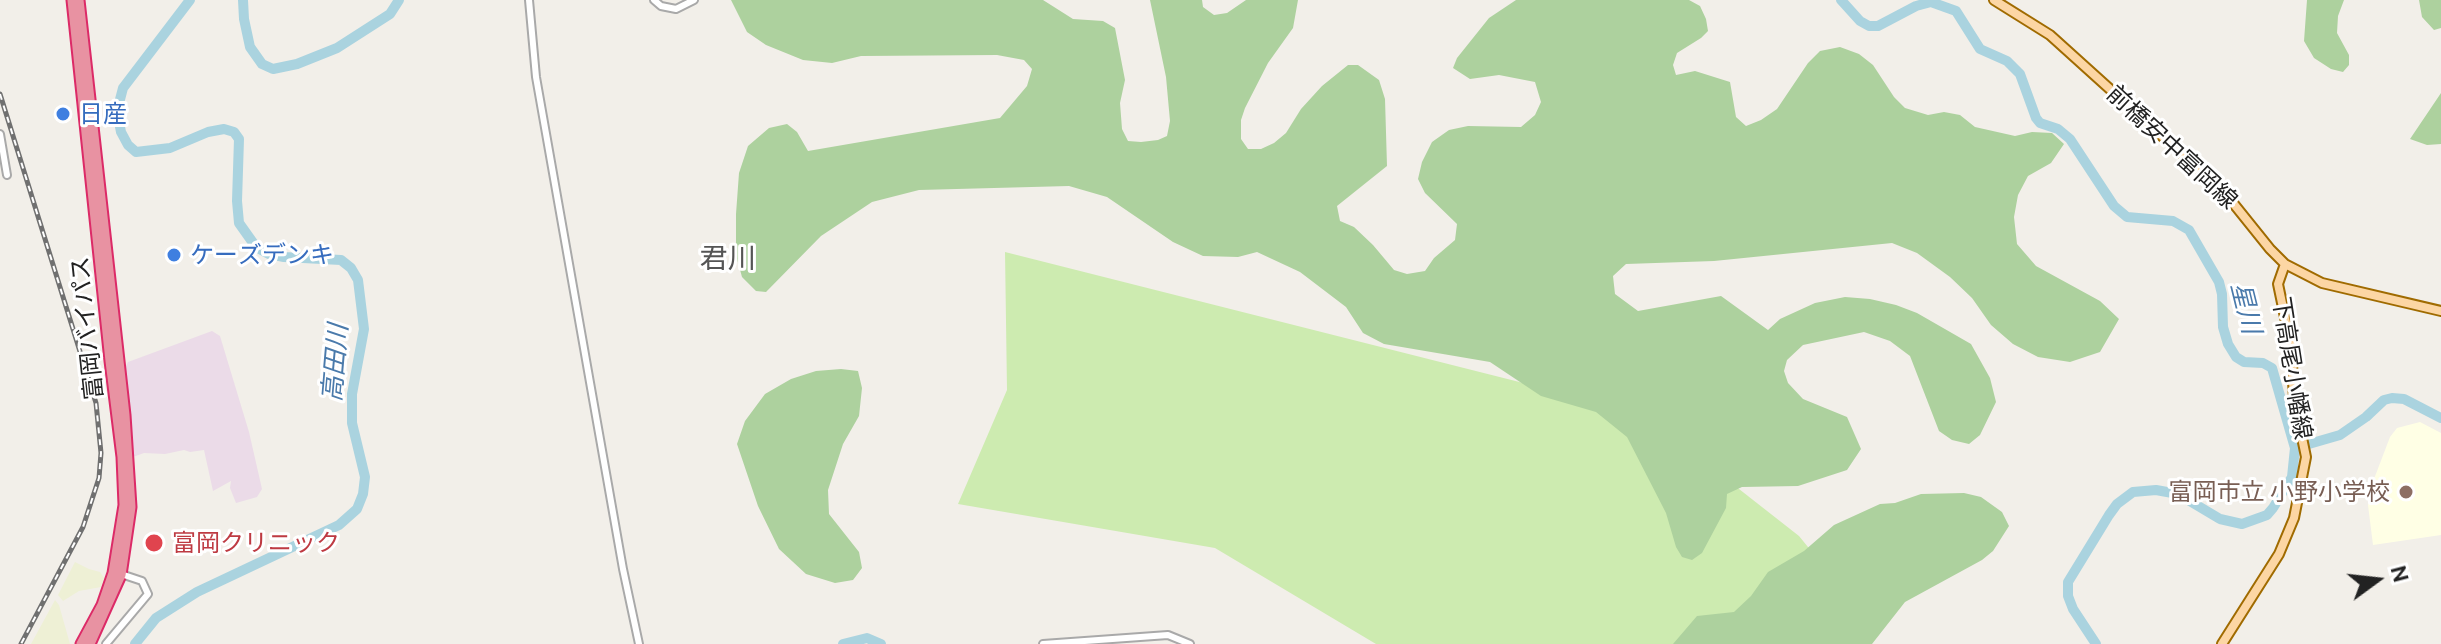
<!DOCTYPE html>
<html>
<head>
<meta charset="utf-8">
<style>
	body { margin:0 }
	#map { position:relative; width:2441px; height:644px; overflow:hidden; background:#f2efe9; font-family:Ubuntu,sans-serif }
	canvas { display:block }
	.north { position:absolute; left:2337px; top:540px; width:80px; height:80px; -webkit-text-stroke:6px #fff; paint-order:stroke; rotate:75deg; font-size:22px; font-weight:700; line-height:32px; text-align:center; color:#222 }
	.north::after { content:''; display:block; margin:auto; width:28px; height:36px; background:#222; clip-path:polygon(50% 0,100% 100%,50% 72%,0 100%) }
</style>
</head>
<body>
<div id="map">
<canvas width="2441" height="644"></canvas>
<div class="north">N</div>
</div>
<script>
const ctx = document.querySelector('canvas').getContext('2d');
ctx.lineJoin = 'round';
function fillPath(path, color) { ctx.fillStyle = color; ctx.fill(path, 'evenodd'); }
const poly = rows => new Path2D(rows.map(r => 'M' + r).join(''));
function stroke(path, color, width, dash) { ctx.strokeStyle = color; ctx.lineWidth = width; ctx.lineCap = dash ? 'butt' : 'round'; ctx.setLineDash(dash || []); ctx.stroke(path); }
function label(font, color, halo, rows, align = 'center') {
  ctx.font = font + ' Ubuntu,"Noto Sans JP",sans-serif'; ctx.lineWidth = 6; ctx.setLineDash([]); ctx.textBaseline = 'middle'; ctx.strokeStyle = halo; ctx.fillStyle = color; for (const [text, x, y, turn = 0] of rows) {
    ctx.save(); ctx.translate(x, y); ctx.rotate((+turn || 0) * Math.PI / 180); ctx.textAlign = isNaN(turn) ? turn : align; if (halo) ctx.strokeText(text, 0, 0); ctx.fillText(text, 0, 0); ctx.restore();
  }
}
fillPath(poly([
	[212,331,220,336,249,432,262,489,257,497,236,503,230,488,231,481,213,491,204,450,190,452,184,450,165,454,144,453,133,457,124,370,128,362]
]), '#ebdbe8');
fillPath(poly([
	[2420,422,2441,433,2441,535,2373,545,2368,505,2374,479,2390,437,2397,428]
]), '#ffffe5');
fillPath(poly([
	[75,562,89,569,100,572,104,578,101,587,79,591,63,601,58,595],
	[55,600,59,605,70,644,31,644]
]), '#eef0d5');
fillPath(poly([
	[1005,252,1642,413,1799,536,1852,601,1797,644,1376,644,1215,548,958,504,1007,390]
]), '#cdebb0');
fillPath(poly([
	[731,0,1043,0,1073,19,1103,21,1115,28,1125,80,1120,103,1122,129,1128,141,1141,142,1158,140,1167,136,1170,121,1166,77,1150,0,1202,0,1203,7,1214,15,1227,13,1246,0,1298,0,1293,28,1268,63,1245,108,1241,120,1241,139,1248,149,1261,149,1274,143,1286,133,1301,109,1322,86,1348,65,1358,65,1379,80,1385,99,1387,166,1337,206,1340,221,1354,227,1373,245,1394,270,1407,274,1425,271,1434,258,1455,240,1457,224,1425,193,1418,179,1422,162,1432,142,1449,130,1468,126,1521,127,1535,115,1541,102,1535,82,1499,75,1470,79,1453,68,1457,58,1489,18,1516,0,1689,0,1700,6,1706,19,1708,31,1701,38,1677,53,1673,65,1676,75,1695,71,1730,82,1736,117,1746,126,1761,120,1777,109,1808,63,1820,51,1840,47,1859,54,1873,65,1894,97,1905,108,1928,115,1944,112,1960,115,1975,127,2015,136,2032,132,2052,133,2064,144,2051,163,2028,176,2018,195,2014,217,2017,244,2036,266,2100,301,2119,319,2100,352,2070,362,2038,357,2013,344,1991,325,1972,298,1950,277,1917,253,1892,243,1714,261,1626,264,1613,276,1615,294,1638,311,1721,296,1768,330,1780,319,1815,303,1845,297,1870,299,1896,305,1917,313,1971,344,1990,378,1996,402,1980,435,1969,444,1952,440,1939,431,1910,356,1890,341,1864,332,1803,345,1787,360,1784,371,1788,383,1803,399,1847,417,1861,449,1847,470,1798,486,1742,487,1727,494,1726,508,1702,553,1692,560,1682,557,1676,547,1666,513,1627,437,1596,412,1541,396,1490,362,1384,344,1363,333,1346,307,1300,272,1257,252,1238,257,1203,256,1173,242,1107,197,1069,186,919,190,872,202,821,236,766,292,756,291,742,277,736,255,736,214,739,173,748,146,769,128,787,124,797,132,808,151,1000,118,1027,86,1032,69,1024,60,997,55,861,56,832,63,803,60,766,45,747,32],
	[2307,0,2344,0,2338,16,2337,33,2349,55,2349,65,2343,72,2331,69,2314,58,2304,41],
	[2419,0,2441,0,2441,28,2434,30,2422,17],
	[2441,93,2441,144,2427,145,2410,139],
	[841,369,858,371,862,388,859,416,843,444,828,490,829,514,859,552,862,568,853,580,835,583,806,574,779,549,758,506,737,444,745,421,765,394,791,379,816,371],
	[1964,493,1981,497,2002,512,2009,526,1993,551,1982,560,1905,602,1872,644,1673,644,1697,616,1734,612,1751,596,1768,572,1804,551,1834,525,1880,504,1895,503,1921,494]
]), '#add19e');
stroke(poly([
	[243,0,244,19,250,47,262,64,273,69,297,64,337,48,390,14,399,0],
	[1841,0,1860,21,1869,26,1878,26,1916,6,1931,2,1956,11,1980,49,2007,61,2020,74,2036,118,2040,123,2058,129,2070,139,2114,206,2127,217,2173,221,2189,230,2219,282,2222,294,2223,327,2228,344,2236,357,2244,362,2263,363,2272,368,2295,448,2292,477,2273,508,2267,515,2242,524,2220,519,2178,494,2156,490,2133,492,2117,504,2109,515,2068,582,2068,596,2073,609,2096,644],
	[2295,448,2340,435,2366,417,2384,400,2392,398,2404,399,2441,418],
	[135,644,156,618,197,592,339,525,357,509,363,494,365,477,352,423,352,394,364,329,358,280,351,268,341,260,284,257,269,254,256,247,239,223,237,201,239,139,234,132,224,129,208,132,170,148,136,152,128,145,121,132,117,111,123,88,190,0],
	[843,644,867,638,881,644]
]), '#aad3df', 10);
const minor = poly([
	[529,0,536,77,623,569,639,644],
	[654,0,661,6,676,9,694,0],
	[0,134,7,175],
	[106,644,148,594,142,581,121,574],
	[1043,644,1168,635,1190,644]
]);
const major = poly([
	[1994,0,2050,35,2225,193,2270,249,2285,264,2322,283,2441,311],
	[2222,644,2279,554,2294,518,2306,457,2294,399,2291,346,2278,284,2285,264]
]);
const highway = poly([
	[72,0,110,361,122,457,124,505,113,573,102,605,81,644],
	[79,0,125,415,131,507,121,575,90,644]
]);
stroke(minor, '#a9a9a9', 10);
stroke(major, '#a06b00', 12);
stroke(highway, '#dc2a67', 13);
stroke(minor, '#fff', 6);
stroke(major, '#fcd6a4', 8);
stroke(highway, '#e892a2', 9);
const rail = poly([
	[0,94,96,403,101,453,99,478,83,527,21,644]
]);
stroke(rail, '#707070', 5);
stroke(rail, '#fff', 2, [6]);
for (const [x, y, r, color] of [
	[63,114,8,"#3f7fe0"],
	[174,255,8,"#3f7fe0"],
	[2406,492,8,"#8d6e63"],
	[154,543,10,"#e0444e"]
]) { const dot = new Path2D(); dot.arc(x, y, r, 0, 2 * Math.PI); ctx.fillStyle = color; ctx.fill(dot); stroke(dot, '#fff', 3); }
label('24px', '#366cbe', '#fff', [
	["日産",79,114],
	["ケーズデンキ",190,255]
], 'left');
label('24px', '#222', '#fff', [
	["前橋安中富岡線",2172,147,43],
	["富岡バイパス",87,328,-96],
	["下高尾小幡線",2292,368,81]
]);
label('24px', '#785e54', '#fff', [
	["富岡市立 小野小学校",2390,492]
], 'right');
label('24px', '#be3a42', '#fff', [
	["富岡クリニック",172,543]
], 'left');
label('italic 26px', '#4a7aab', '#fff', [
	["星川",2246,308,76],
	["高田川",335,363,-85]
]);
label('28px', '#555', '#fff', [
	["君川",728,259]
]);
</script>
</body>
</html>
